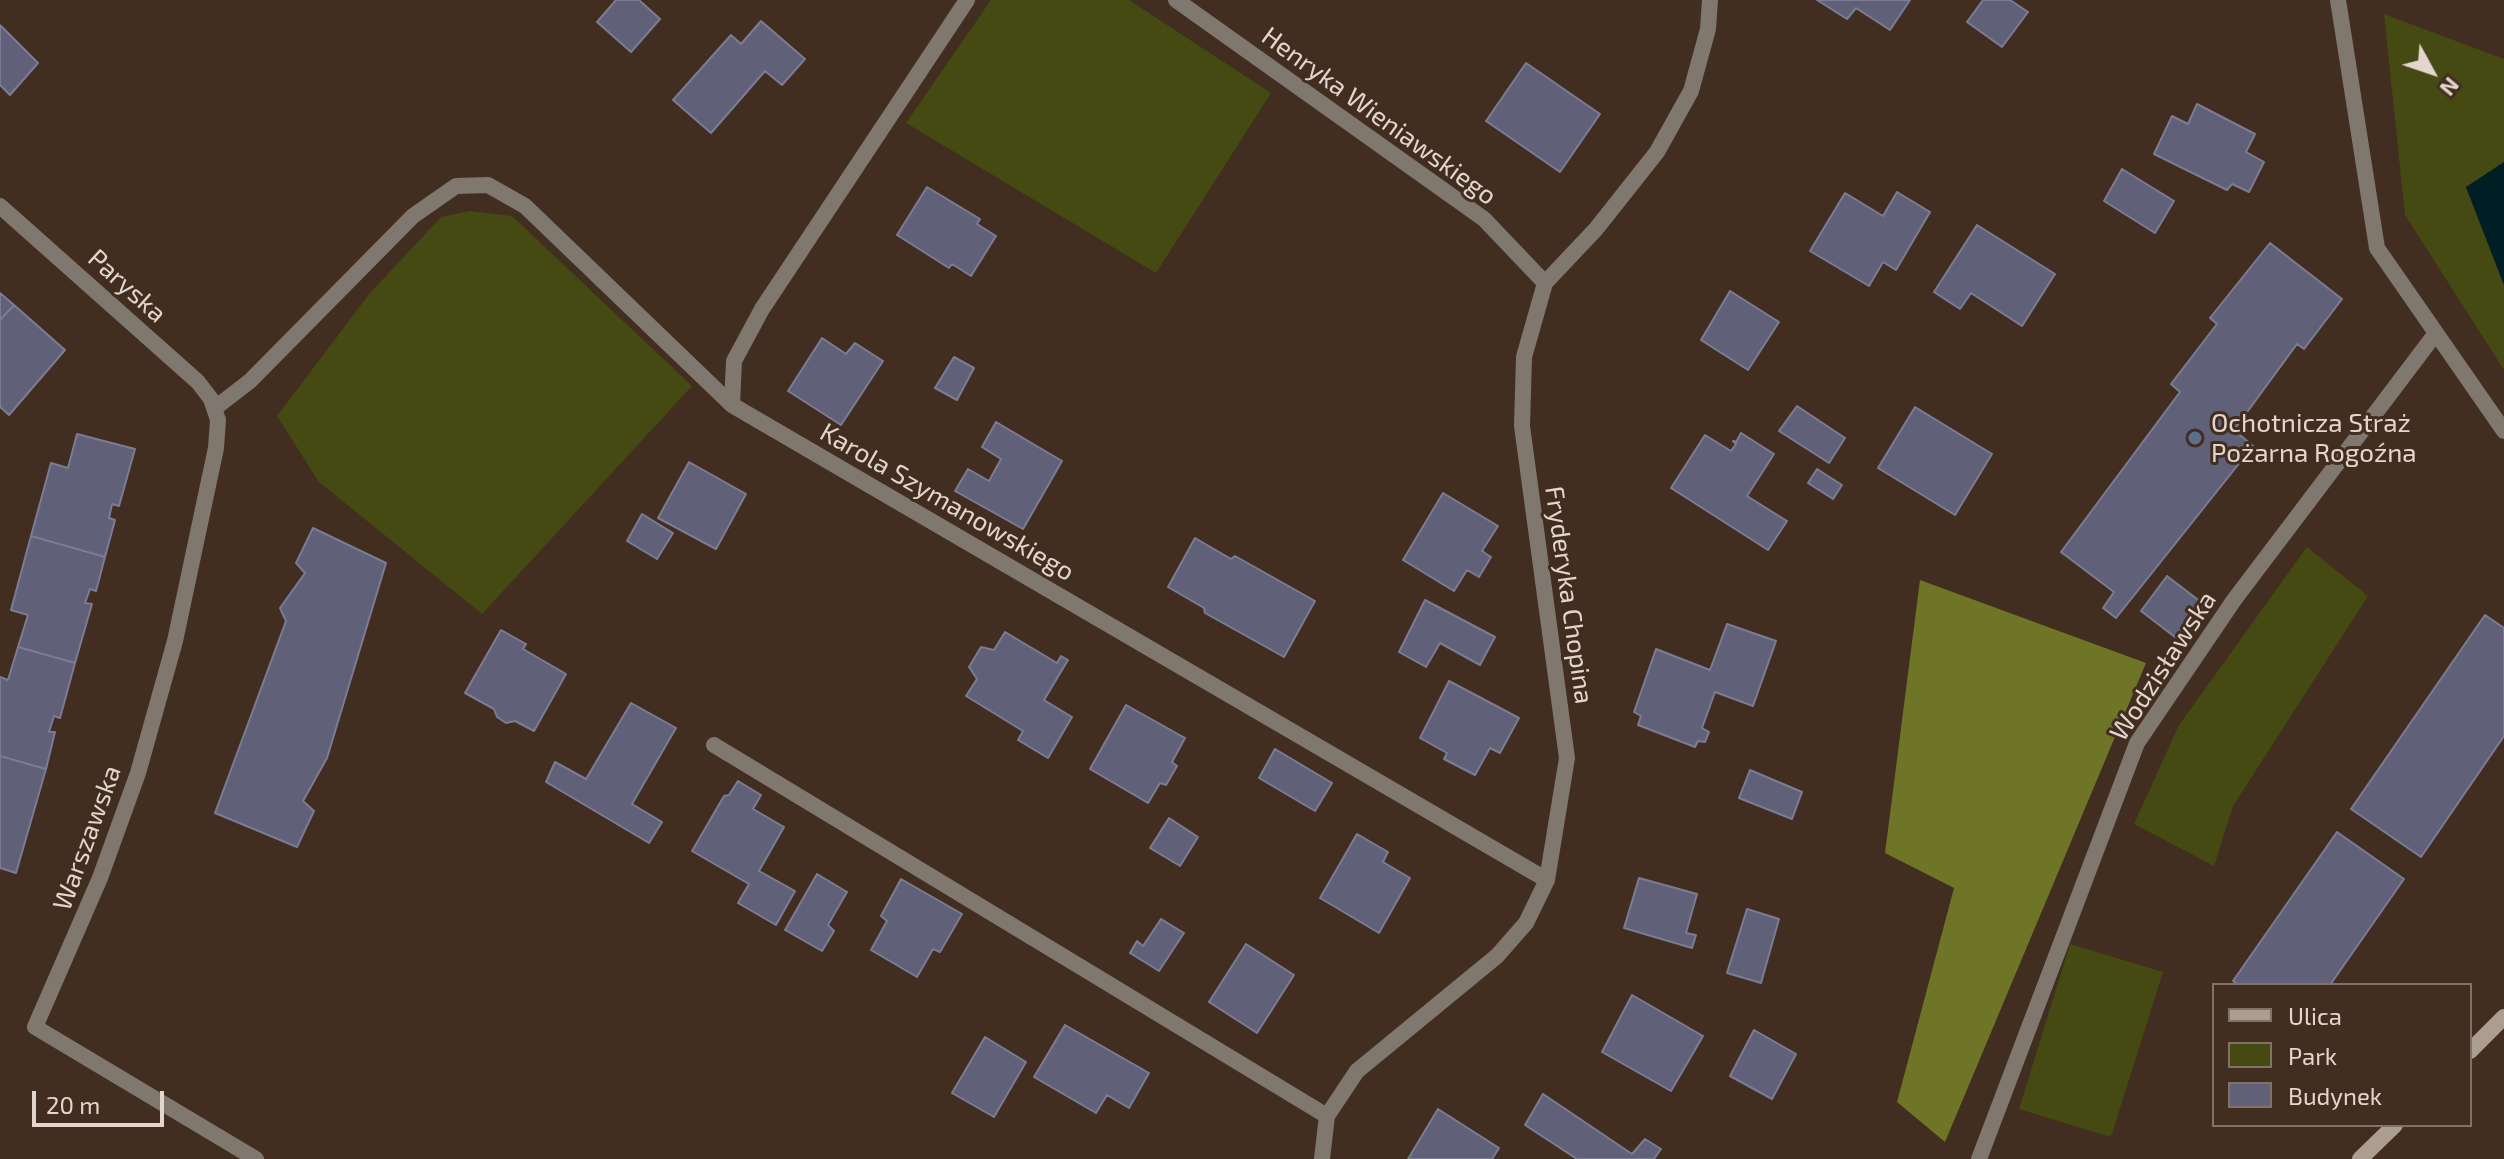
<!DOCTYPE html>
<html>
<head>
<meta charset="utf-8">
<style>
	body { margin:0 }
	#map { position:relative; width:2504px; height:1159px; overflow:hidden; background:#422e20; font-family:"Exo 2",sans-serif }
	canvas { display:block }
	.legend { position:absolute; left:2212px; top:983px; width:260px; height:144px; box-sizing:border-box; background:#422e20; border:2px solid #827166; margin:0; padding:10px 14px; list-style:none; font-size:24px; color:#e3d6ce }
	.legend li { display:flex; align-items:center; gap:16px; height:40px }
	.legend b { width:40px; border:2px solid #827166 }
	.north { position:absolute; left:2392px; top:32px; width:80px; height:80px; -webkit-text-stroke:6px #422e20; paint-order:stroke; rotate:130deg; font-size:22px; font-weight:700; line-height:32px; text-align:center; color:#e3d6ce }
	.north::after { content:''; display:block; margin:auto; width:28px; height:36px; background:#e3d6ce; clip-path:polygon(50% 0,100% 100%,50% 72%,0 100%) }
	.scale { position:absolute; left:32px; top:1091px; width:132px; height:36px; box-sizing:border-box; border:4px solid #e3d6ce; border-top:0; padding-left:10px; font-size:24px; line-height:28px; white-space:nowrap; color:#e3d6ce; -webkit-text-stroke:6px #422e20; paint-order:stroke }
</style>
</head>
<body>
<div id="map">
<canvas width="2504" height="1159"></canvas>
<ul class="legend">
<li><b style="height:10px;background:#ab9e90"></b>Ulica</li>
<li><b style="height:22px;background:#454912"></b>Park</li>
<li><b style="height:22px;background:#606178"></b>Budynek</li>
</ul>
<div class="north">N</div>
<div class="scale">20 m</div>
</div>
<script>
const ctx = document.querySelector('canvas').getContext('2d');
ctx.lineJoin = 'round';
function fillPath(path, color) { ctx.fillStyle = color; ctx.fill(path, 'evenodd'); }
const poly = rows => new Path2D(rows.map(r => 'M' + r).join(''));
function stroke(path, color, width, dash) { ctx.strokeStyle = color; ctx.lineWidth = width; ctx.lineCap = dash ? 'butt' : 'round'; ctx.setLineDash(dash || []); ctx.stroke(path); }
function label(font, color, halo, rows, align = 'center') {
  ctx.font = font + ' "Exo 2",sans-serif'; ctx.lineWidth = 6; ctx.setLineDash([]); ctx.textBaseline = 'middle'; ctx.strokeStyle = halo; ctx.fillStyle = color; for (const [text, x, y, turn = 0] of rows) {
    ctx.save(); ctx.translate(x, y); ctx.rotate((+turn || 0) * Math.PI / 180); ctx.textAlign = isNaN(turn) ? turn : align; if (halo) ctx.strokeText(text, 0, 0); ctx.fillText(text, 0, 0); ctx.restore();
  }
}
fillPath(poly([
	[991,0,1129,0,1271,93,1156,273,906,123],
	[2384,14,2504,59,2504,162,2466,188,2504,285,2504,370,2405,215],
	[470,211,512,216,692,386,482,614,319,482,277,416,370,293,441,217],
	[2307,547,2368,596,2233,806,2214,866,2134,824,2179,725],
	[2070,944,2163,972,2111,1137,2019,1109]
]), '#454912');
fillPath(poly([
	[1920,580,2146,663,1945,1142,1897,1102,1954,888,1885,853]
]), '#6e7526');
fillPath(poly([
	[2504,162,2504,285,2466,187]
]), '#001f25');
const building = poly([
	[616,0,639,0,660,19,631,52,597,22,616,0],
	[1817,0,1910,0,1890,30,1856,8,1847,19,1817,0],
	[1983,0,2010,0,2028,12,2002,47,1967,22,1983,0],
	[761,21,805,59,782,85,765,71,711,133,673,100,731,35,741,44,761,21],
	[0,25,38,63,10,95,0,85,0,25],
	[1526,63,1600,114,1560,172,1486,121,1526,63],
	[2197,104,2255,134,2246,152,2264,162,2249,192,2232,184,2227,190,2154,154,2172,116,2188,124,2197,104],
	[2122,169,2174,201,2155,233,2104,201,2122,169],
	[927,187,980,219,977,224,996,236,971,276,952,264,949,268,897,235,927,187],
	[1897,192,1930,212,1896,270,1883,262,1869,286,1810,251,1845,193,1883,216,1897,192],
	[1977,225,2055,274,2022,326,1971,293,1960,309,1934,292,1977,225],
	[2270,243,2342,299,2304,349,2297,344,2234,430,2253,446,2116,618,2103,608,2114,592,2061,552,2180,392,2171,384,2217,324,2210,318,2270,243],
	[1730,291,1779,322,1748,370,1701,340,1730,291],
	[0,293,14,305,0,320,0,293],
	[14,305,65,350,9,415,0,407,0,320,14,305],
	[822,338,846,354,855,343,883,361,841,425,788,391,822,338],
	[954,357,974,368,957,400,935,388,954,357],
	[1797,406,1845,438,1829,463,1779,431,1797,406],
	[1915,407,1992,454,1955,515,1878,468,1915,407],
	[996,422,1062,461,1023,529,955,491,968,469,989,481,1001,459,982,447,996,422],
	[1741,433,1774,454,1747,496,1787,521,1768,550,1671,488,1705,435,1731,451,1736,444,1733,441,1736,442,1741,433],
	[77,434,135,449,119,506,112,504,109,518,115,520,105,557,31,536,51,463,68,468,77,434],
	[689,462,746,494,716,549,658,518,689,462],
	[1817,469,1842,485,1833,499,1808,483,1817,469],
	[1443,493,1498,526,1482,551,1491,557,1479,577,1467,570,1454,591,1403,560,1443,493],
	[642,514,673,533,657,559,627,541,642,514],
	[313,528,386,563,327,758,303,801,314,811,297,847,215,813,286,621,280,608,305,573,296,563,313,528],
	[31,536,105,557,96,591,90,589,85,603,92,604,75,663,18,647,28,615,11,610,31,536],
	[1195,538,1231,559,1235,556,1315,601,1284,657,1205,613,1204,608,1168,587,1195,538],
	[2167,576,2210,609,2184,644,2141,611,2167,576],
	[1425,600,1495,637,1480,665,1440,643,1426,667,1399,652,1425,600],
	[2485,615,2504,628,2504,736,2421,857,2351,809,2485,615],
	[1727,624,1776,641,1753,706,1715,692,1702,728,1709,732,1705,742,1698,741,1695,747,1638,725,1641,716,1634,712,1656,649,1710,670,1727,624],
	[501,630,526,644,523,649,566,674,534,731,515,721,506,723,497,717,494,709,465,693,501,630],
	[1005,632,1057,663,1061,656,1068,660,1044,700,1072,717,1048,758,1018,740,1023,731,966,696,977,679,969,667,981,647,994,650,1005,632],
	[18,647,75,663,60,718,54,716,49,732,55,732,46,769,0,756,0,677,8,680,18,647],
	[1449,681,1519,718,1500,753,1490,748,1475,775,1444,759,1447,753,1420,738,1449,681],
	[631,703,676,728,632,804,662,822,649,843,546,782,555,762,586,779,631,703],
	[1126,705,1185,738,1172,762,1177,766,1166,785,1160,783,1148,803,1090,769,1126,705],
	[1275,749,1332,783,1315,811,1259,778,1275,749],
	[0,756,46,769,16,873,0,868,0,756],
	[1750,770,1802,792,1792,819,1739,798,1750,770],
	[738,781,761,795,753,809,784,827,759,871,795,891,776,925,738,903,749,884,692,851,724,796,729,795,738,781],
	[1169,818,1198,837,1180,866,1150,848,1169,818],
	[2337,832,2404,879,2330,985,2239,985,2233,981,2337,832],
	[1357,834,1388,852,1383,862,1410,878,1379,933,1320,898,1357,834],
	[817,874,847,892,828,925,834,931,822,951,785,930,817,874],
	[1639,878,1697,894,1686,933,1696,935,1692,948,1624,928,1639,878],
	[901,879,962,914,940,952,933,949,917,977,871,950,887,921,881,916,901,879],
	[1747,909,1779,919,1761,983,1727,973,1747,909],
	[1161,919,1184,933,1159,971,1130,953,1137,941,1143,946,1161,919],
	[1246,944,1294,975,1257,1033,1209,1002,1246,944],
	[1632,995,1703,1036,1671,1091,1602,1052,1632,995],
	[1065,1025,1149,1073,1129,1108,1107,1095,1096,1113,1034,1077,1065,1025],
	[1754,1030,1796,1054,1772,1099,1730,1076,1754,1030],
	[985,1037,1026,1062,994,1117,952,1093,985,1037],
	[1543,1094,1632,1154,1645,1139,1661,1149,1654,1159,1577,1159,1525,1125,1543,1094],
	[1438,1109,1499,1148,1492,1159,1408,1159,1438,1109]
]);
fillPath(building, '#606178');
stroke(building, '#7b7c94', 2);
stroke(poly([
	[714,745,1327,1116]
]), '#80786f', 16);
stroke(poly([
	[967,0,762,309,734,361,732,405,1547,880],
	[1176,0,1484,219,1545,283],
	[2338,0,2377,248,2504,431],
	[0,206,198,382,211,399,218,420,216,448,175,641,138,773,100,878,35,1027,256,1159],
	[215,408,250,381,413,216,456,186,488,185,525,206,732,405],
	[1322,1159,1327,1116,1357,1071,1497,956,1526,923,1547,880,1567,758,1522,426,1524,357,1545,283,1596,229,1657,152,1691,91,1708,29,1710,0],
	[1979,1159,2137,743,2234,600,2436,333]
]), '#80786f', 16);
stroke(poly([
	[2470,1051,2504,1017],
	[2360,1159,2395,1125]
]), '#ab9e90', 16);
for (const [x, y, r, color] of [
	[2195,438,8,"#5c6f8a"]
]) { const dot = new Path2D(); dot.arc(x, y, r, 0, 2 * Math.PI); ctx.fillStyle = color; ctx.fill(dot); stroke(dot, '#422e20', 3); }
label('26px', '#e3d6ce', '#422e20', [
	["Henryka Wieniawskiego",1379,116,36],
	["Paryska",127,286,42],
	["Karola Szymanowskiego",947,502,30],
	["Fryderyka Chopina",1569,595,82],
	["Wodzisławska",2163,666,-57],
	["Warszawska",87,838,-70]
]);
label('26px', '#e3d6ce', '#422e20', [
	["Ochotnicza Straż",2211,423],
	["Pożarna Rogoźna",2211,453]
], 'left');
</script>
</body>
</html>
